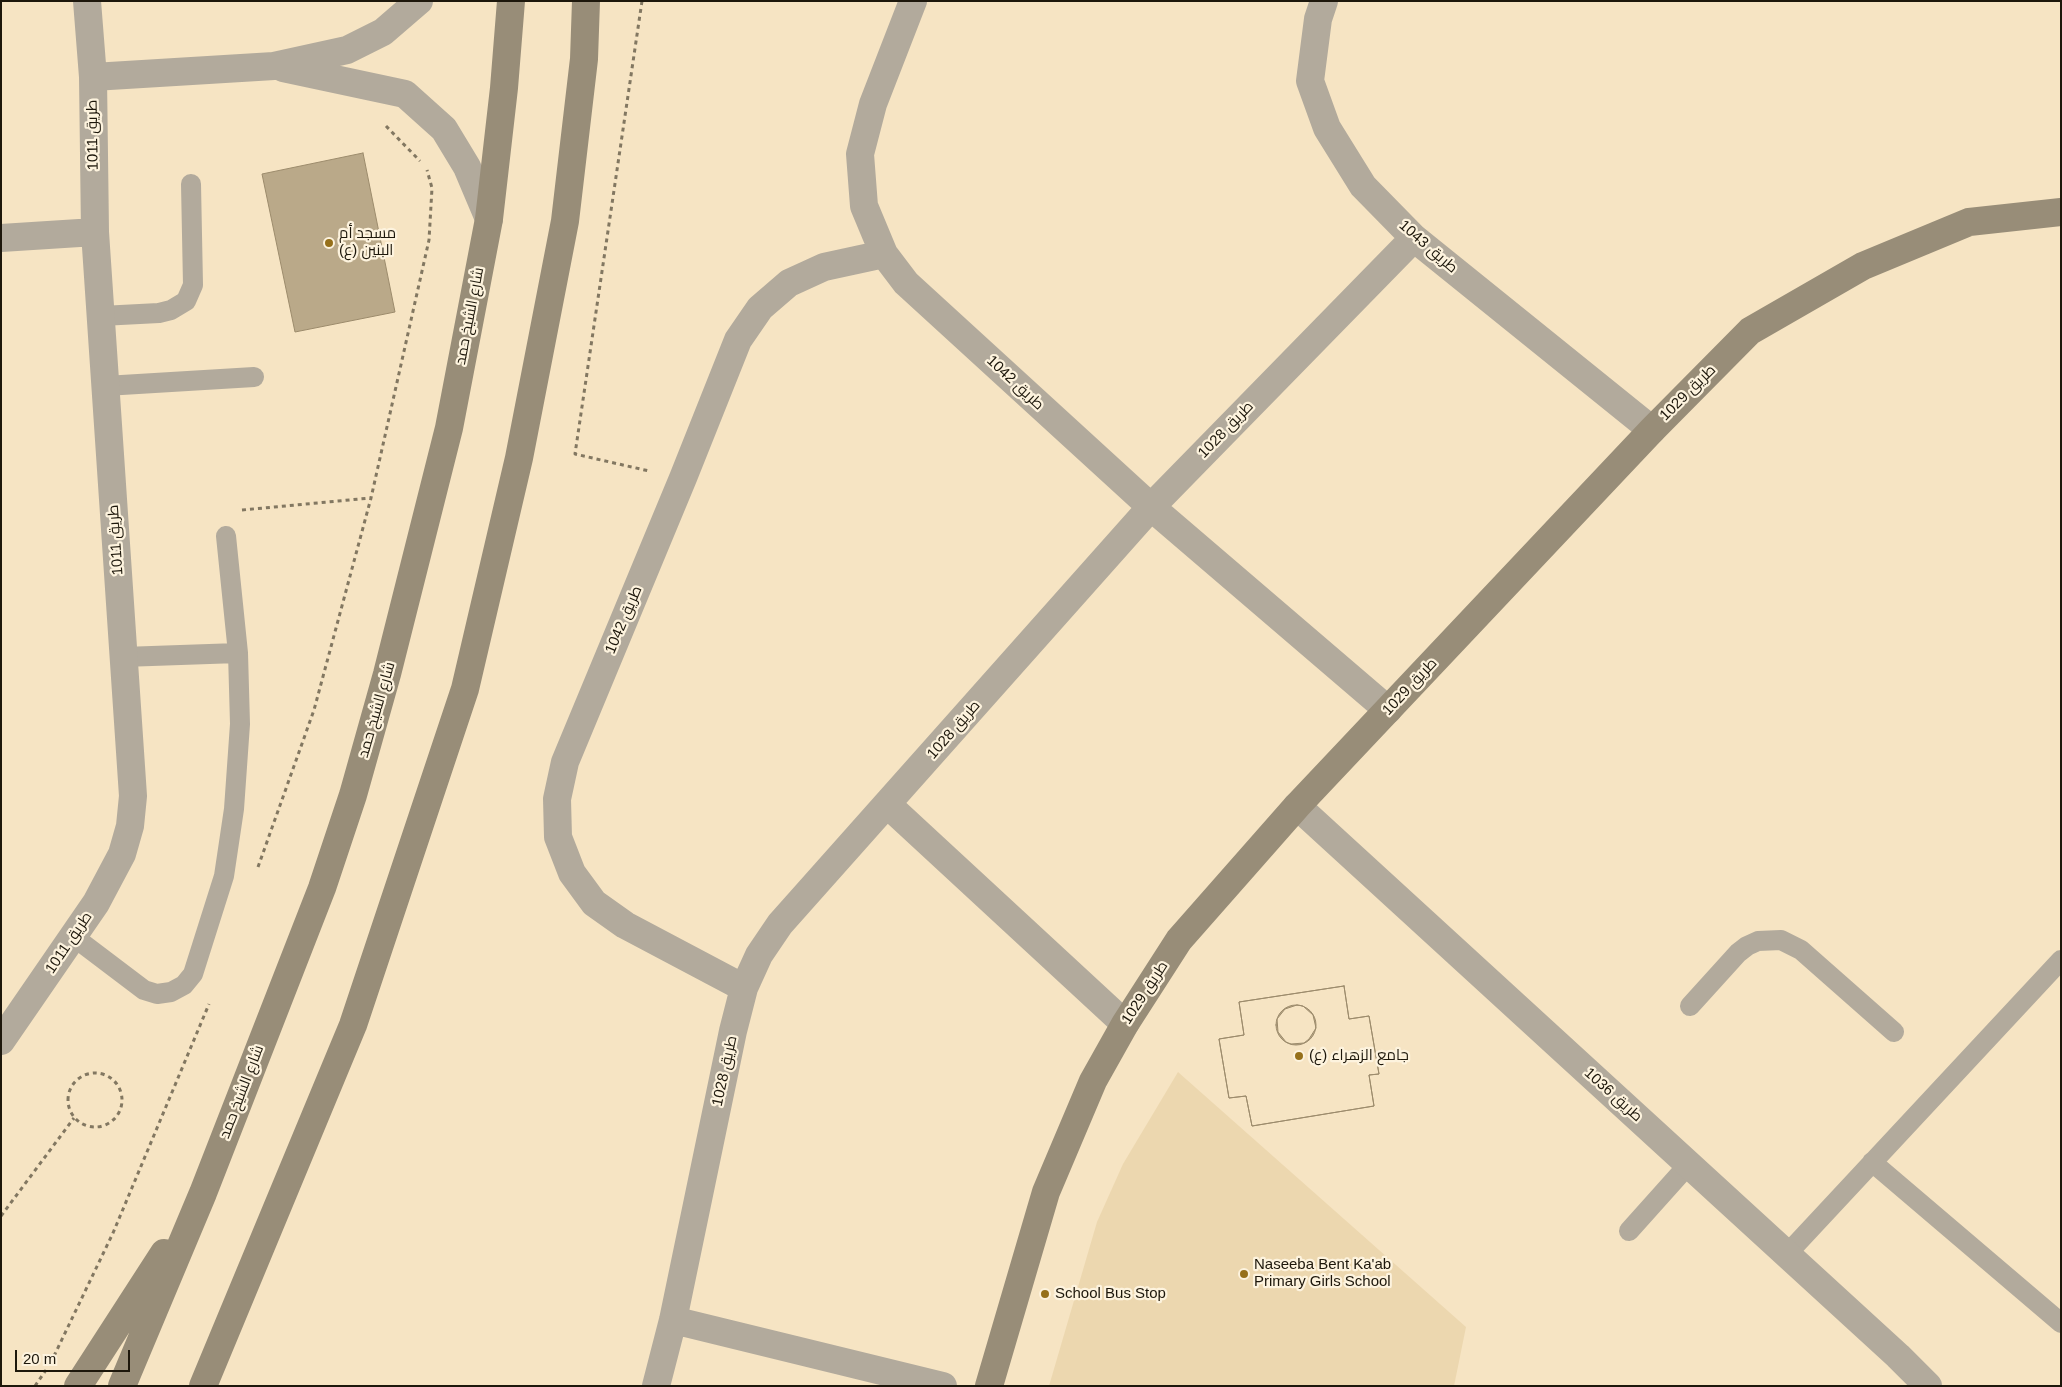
<!DOCTYPE html>
<html>
<head>
<meta charset="utf-8">
<style>
	body { margin:0 }
	#map { position:relative; width:2062px; height:1387px; overflow:hidden; background:#f6e4c3; font-family:Arial,sans-serif }
	canvas { display:block }
	.frame { position:absolute; inset:0; border:2px solid #1d170b; pointer-events:none }
	.scale { position:absolute; left:15px; top:1350px; width:115px; height:22px; box-sizing:border-box; border:2px solid #1d170b; border-top:0; padding-left:6px; font-size:15px; line-height:18px; white-space:nowrap; color:#1d170b; -webkit-text-stroke:4px #fdf3de; paint-order:stroke }
</style>
</head>
<body>
<div id="map">
<canvas width="2062" height="1387"></canvas>
<div class="frame"></div>
<div class="scale">20 m</div>
</div>
<script>
const ctx = document.querySelector('canvas').getContext('2d');
ctx.lineJoin = 'round';
function fillPath(path, color) { ctx.fillStyle = color; ctx.fill(path, 'evenodd'); }
const poly = rows => new Path2D(rows.map(r => 'M' + r).join(''));
function stroke(path, color, width, dash) { ctx.strokeStyle = color; ctx.lineWidth = width; ctx.lineCap = dash ? 'butt' : 'round'; ctx.setLineDash(dash || []); ctx.stroke(path); }
function label(font, color, halo, rows, align = 'center') {
  ctx.font = font + ' Arial,Cairo,sans-serif'; ctx.lineWidth = 4.5; ctx.setLineDash([]); ctx.textBaseline = 'middle'; ctx.strokeStyle = halo; ctx.fillStyle = color; for (const [text, x, y, turn = 0] of rows) {
    ctx.save(); ctx.translate(x, y); ctx.rotate((+turn || 0) * Math.PI / 180); ctx.textAlign = isNaN(turn) ? turn : align; if (halo) ctx.strokeText(text, 0, 0); ctx.fillText(text, 0, 0); ctx.restore();
  }
}
fillPath(poly([
	[1178,1072,1466,1327,1454,1386,1049,1386,1097,1222,1123,1164]
]), '#ecd7af');
const building = poly([
	[363,153,395,312,295,332,262,174,363,153],
	[1344,986,1349,1019,1369,1016,1379,1074,1369,1075,1374,1106,1252,1126,1246,1096,1229,1098,1219,1039,1244,1035,1239,1002,1344,986],
	[1297,1005,1303,1006,1313,1015,1316,1028,1309,1039,1304,1043,1291,1044,1286,1042,1278,1032,1277,1019,1285,1009,1297,1005],
	[1344,986,1349,1019,1369,1016,1379,1074,1369,1075,1374,1106,1252,1126,1246,1096,1229,1098,1219,1039,1244,1035,1239,1002,1344,986],
	'1276 1025a20 20 0 1 1 40 0a20 20 0 1 1-40 0Z'
]);
fillPath(building, '#baa989');
stroke(building, '#9c8b6c', 1);
stroke(poly([
	[642,1,575,454,649,471],
	[386,126,420,161],
	[242,510,370,498],
	[258,867,314,710,371,498,429,240,432,188,427,170],
	'68 1100a27 27 0 1 1 54 0a27 27 0 1 1-54 0Z',
	[1,1216,74,1118],
	[54,1356,113,1233,209,1004],
	[35,1386,46,1370]
]), '#827761', 3, [4, 4]);
stroke(poly([
	[101,316,159,313,171,310,186,301,193,285,191,184],
	[105,386,254,377],
	[123,657,238,653],
	[74,937,144,990,157,994,171,992,184,985,193,974,224,876,234,809,240,724,238,653,226,536],
	[1690,1006,1738,953,1747,946,1758,941,1781,940,1801,950,1894,1032],
	[1872,1162,2061,1323],
	[1629,1231,1689,1164],
	[1787,1254,2061,960]
]), '#b2aa9c', 20);
stroke(poly([
	[913,1,873,104,860,154,864,206,884,254,906,283,1151,507,1388,710],
	[1324,1,1318,19,1310,81,1327,128,1363,186,1414,238,1652,430],
	[283,68,405,94,444,129,467,167,489,219],
	[93,77,274,66,347,50,383,32,419,1],
	[1,238,95,232],
	[888,805,1125,1024],
	[1297,806,1898,1356,1928,1386],
	[744,988,625,925,594,903,572,873,558,837,557,799,565,762,683,478,738,340,760,308,789,283,824,267,884,254],
	[1,1041,96,903,122,854,130,826,133,796,95,232,93,77,87,1],
	[673,1320,943,1386],
	[656,1386,673,1320,733,1031,744,988,759,955,780,924,1151,507,1414,238]
]), '#b2aa9c', 28);
stroke(poly([
	[78,1386,164,1253],
	[122,1386,203,1193,322,888,353,795,387,674,449,428,489,219,504,88,511,1],
	[203,1386,353,1025,465,689,519,458,565,221,584,59,586,1],
	[989,1386,1046,1192,1093,1081,1125,1024,1179,940,1297,806,1652,430,1750,331,1863,266,1969,222,2061,212]
]), '#988d78', 28);
for (const [x, y, r, color] of [
	[329,243,5,"#96701a"],
	[1299,1056,5,"#96701a"],
	[1244,1274,5,"#96701a"],
	[1045,1294,5,"#96701a"]
]) { const dot = new Path2D(); dot.arc(x, y, r, 0, 2 * Math.PI); ctx.fillStyle = color; ctx.fill(dot); stroke(dot, '#fdf3de', 2); }
label('15px', '#1d170b', '#fdf3de', [
	["طريق 1011",93,135,-91],
	["طريق 1043",1428,247,41],
	["شارع الشيخ حمد",470,316,-79],
	["طريق 1042",1015,383,43],
	["طريق 1029",1688,393,-45],
	["طريق 1028",1226,430,-46],
	["طريق 1011",116,540,-94],
	["طريق 1042",624,620,-67],
	["طريق 1029",1410,687,-47],
	["شارع الشيخ حمد",377,710,-74],
	["طريق 1028",954,730,-49],
	["طريق 1011",69,943,-56],
	["طريق 1029",1145,993,-57],
	["طريق 1028",725,1071,-78],
	["شارع الشيخ حمد",242,1092,-69],
	["طريق 1036",1613,1095,42]
]);
label('15px', '#1d170b', '#fdf3de', [
	["مسجد أم",339,234],
	["البنين (ع)",339,251],
	["جامع الزهراء (ع)",1309,1056],
	["Naseeba Bent Ka'ab",1254,1265],
	["Primary Girls School",1254,1282],
	["School Bus Stop",1055,1294]
], 'left');
</script>
</body>
</html>
